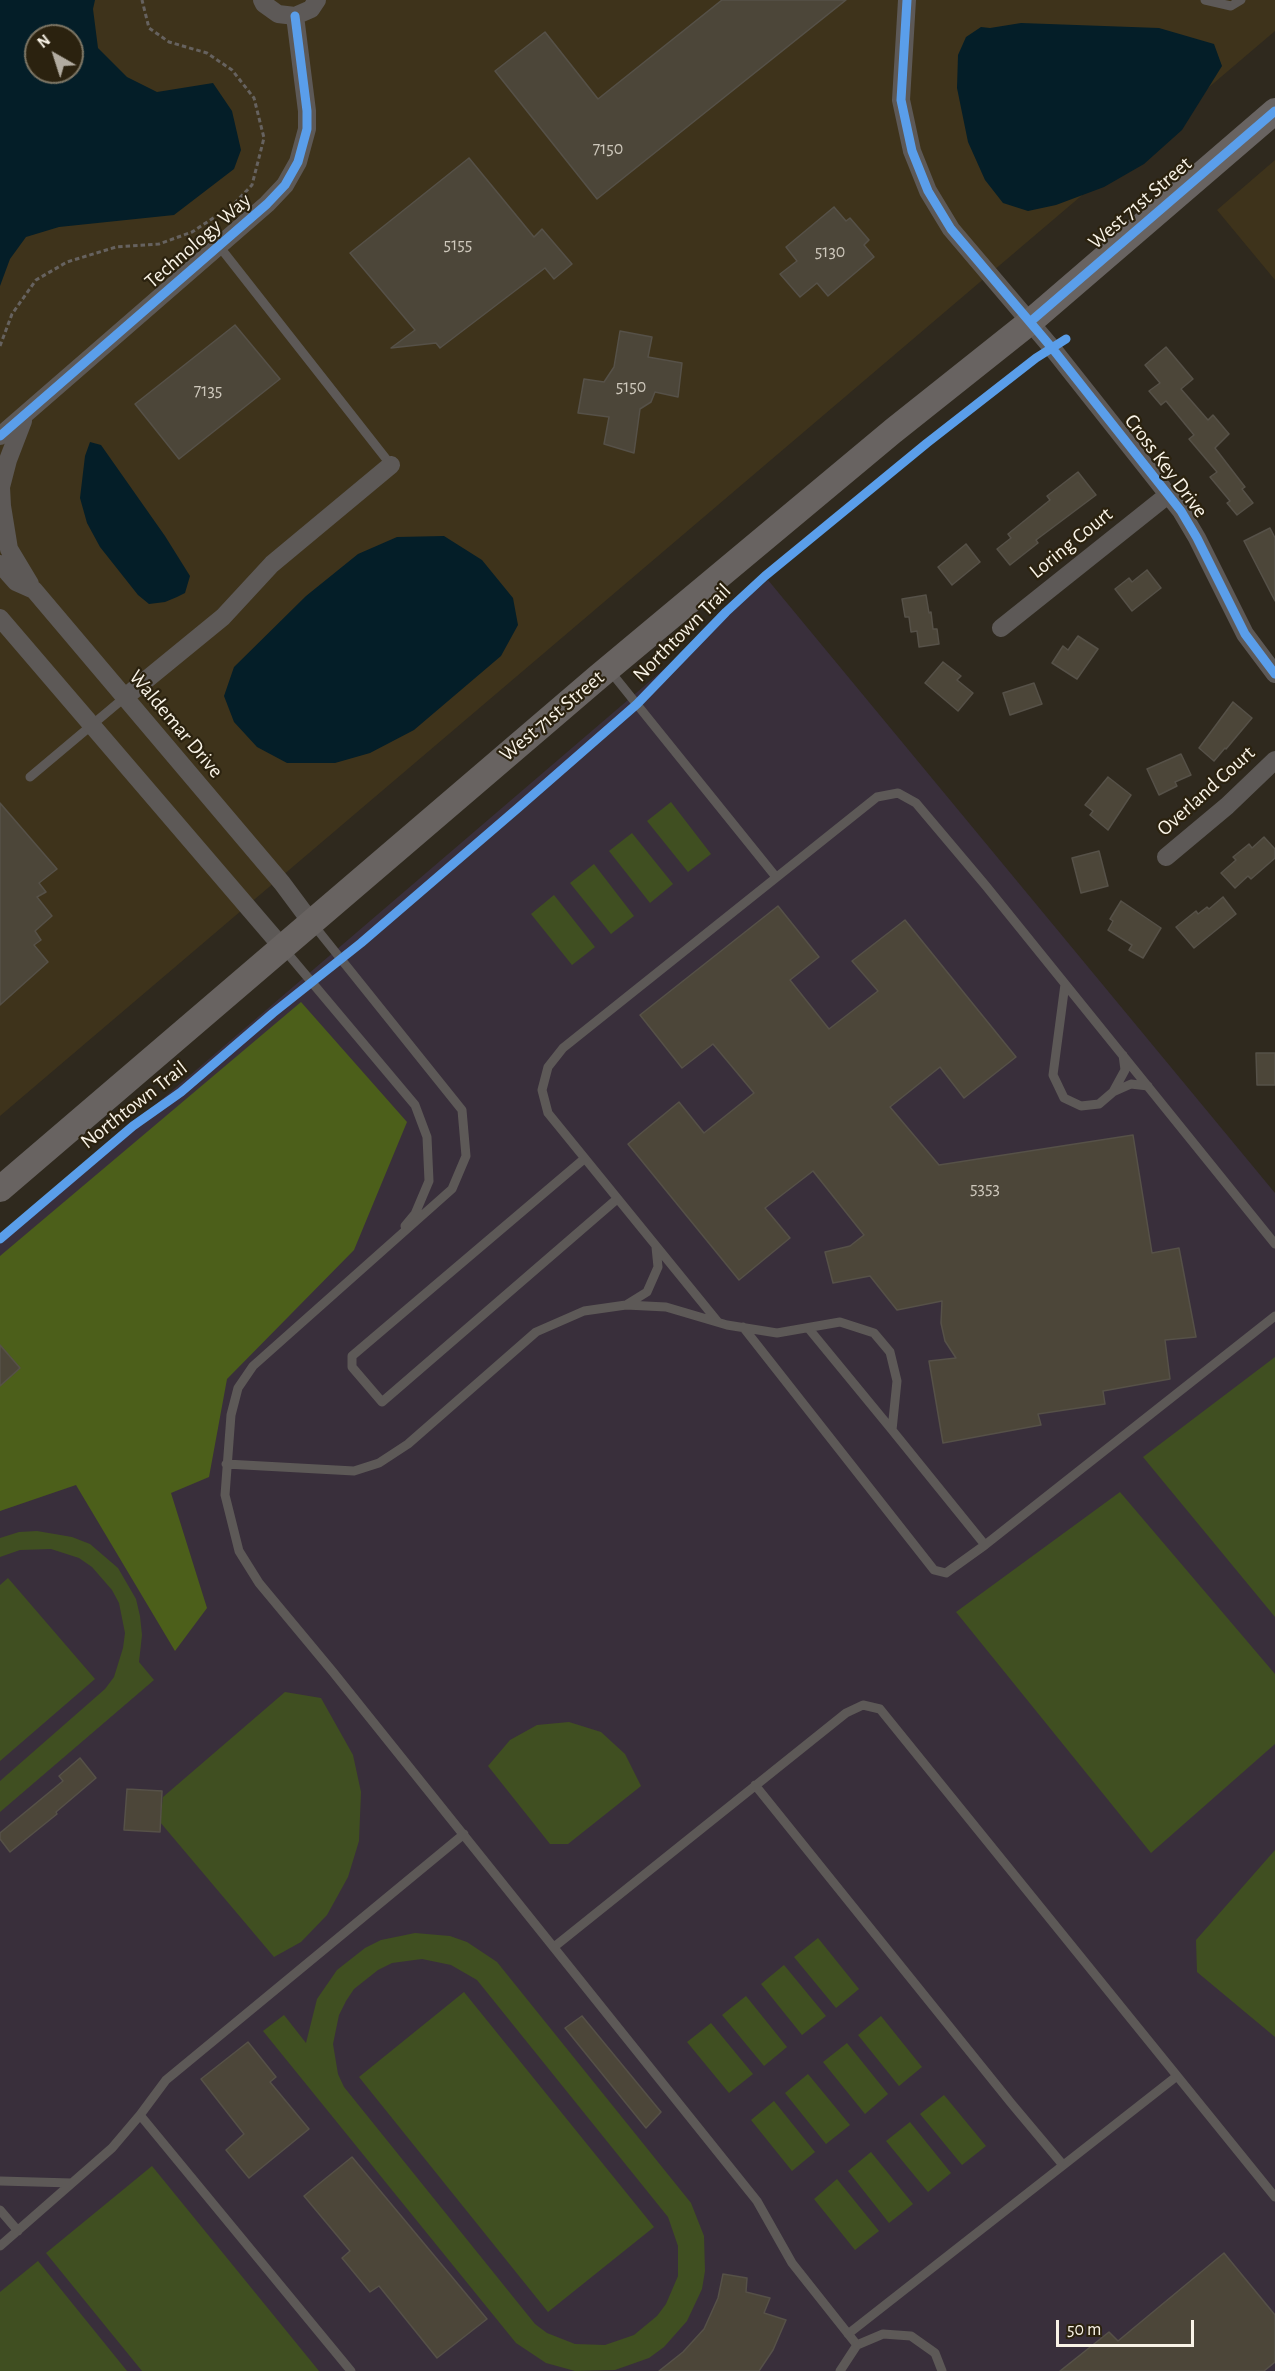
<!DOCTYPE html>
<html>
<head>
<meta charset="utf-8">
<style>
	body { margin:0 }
	#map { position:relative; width:1275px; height:2371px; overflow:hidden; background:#2f291e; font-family:"Alegreya Sans",sans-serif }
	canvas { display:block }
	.north { position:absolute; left:24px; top:24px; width:60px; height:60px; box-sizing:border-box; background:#2b220f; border:2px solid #7d7665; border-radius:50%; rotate:321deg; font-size:16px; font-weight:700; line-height:24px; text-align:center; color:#f9f3e7 }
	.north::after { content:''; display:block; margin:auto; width:21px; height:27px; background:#b2aca1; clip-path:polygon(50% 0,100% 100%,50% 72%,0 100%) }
	.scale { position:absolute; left:1056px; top:2320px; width:138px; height:27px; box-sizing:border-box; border:3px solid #f9f3e7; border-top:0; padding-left:8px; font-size:18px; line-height:21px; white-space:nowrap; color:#f9f3e7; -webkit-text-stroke:4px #2b220f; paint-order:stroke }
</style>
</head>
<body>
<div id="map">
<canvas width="1275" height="2371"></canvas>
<div class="north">N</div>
<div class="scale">50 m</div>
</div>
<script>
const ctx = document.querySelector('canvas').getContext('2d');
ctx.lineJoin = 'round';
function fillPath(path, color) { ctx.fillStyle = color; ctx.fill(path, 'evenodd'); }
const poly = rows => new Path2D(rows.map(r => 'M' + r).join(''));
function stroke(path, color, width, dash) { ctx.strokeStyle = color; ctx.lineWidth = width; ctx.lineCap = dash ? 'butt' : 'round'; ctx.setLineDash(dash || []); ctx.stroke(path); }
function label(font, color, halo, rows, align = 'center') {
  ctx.font = font + ' "Alegreya Sans",sans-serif'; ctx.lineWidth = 4.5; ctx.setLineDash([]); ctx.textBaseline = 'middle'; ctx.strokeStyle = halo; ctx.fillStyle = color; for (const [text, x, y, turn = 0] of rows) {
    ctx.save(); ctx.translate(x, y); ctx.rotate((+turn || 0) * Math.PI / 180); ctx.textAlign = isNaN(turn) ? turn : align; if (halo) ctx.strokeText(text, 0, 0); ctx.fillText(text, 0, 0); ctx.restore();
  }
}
fillPath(poly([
	[0,0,1275,0,1275,31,0,1116],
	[36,36,72,36,72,72,36,72],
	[1275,160,1275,280,1217,210]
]), '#3e331b');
fillPath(poly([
	[768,580,1275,1193,1275,2371,0,2371,0,1238]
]), '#392f3b');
fillPath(poly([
	[671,802,711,854,688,872,647,821],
	[632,833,673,884,650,903,609,851],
	[594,864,634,916,611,934,570,883],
	[554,895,595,947,572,965,531,914],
	[1275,1357,1275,1617,1143,1457],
	[1120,1492,1275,1674,1275,1744,1151,1853,956,1612],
	[37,1531,72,1537,90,1544,118,1568,136,1599,140,1616,142,1635,139,1662,154,1680,0,1812,0,1781,105,1689,114,1677,123,1648,125,1633,119,1603,112,1590,92,1567,79,1558,51,1549,20,1550,0,1557,0,1538,19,1532],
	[8,1578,95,1679,0,1761,0,1585],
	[285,1692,321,1698,353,1755,361,1792,359,1841,348,1877,327,1915,301,1942,274,1957,160,1822,163,1797],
	[569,1722,601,1732,625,1754,641,1786,568,1844,550,1844,488,1766,510,1740,537,1725],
	[1275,1850,1275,2037,1197,1972,1196,1940],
	[415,1933,450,1936,467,1942,497,1962,691,2203,704,2236,705,2271,702,2289,687,2321,664,2347,649,2358,615,2370,575,2371,546,2363,516,2343,263,2031,284,2015,306,2043,317,1999,337,1970,365,1948,381,1940],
	[422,1959,451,1965,477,1980,668,2217,678,2246,678,2276,666,2304,657,2316,634,2335,605,2345,575,2344,547,2333,535,2324,344,2087,338,2074,333,2044,339,2015,346,2001,354,1989,378,1970,392,1963],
	[818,1938,859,1989,836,2008,794,1957],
	[784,1965,826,2016,802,2035,761,1984],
	[464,1992,654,2227,548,2312,359,2077],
	[746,1996,787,2047,764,2066,722,2015],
	[881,2016,922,2067,899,2086,858,2035],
	[711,2023,753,2074,729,2093,687,2042],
	[847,2043,888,2094,865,2114,823,2062],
	[808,2074,850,2125,826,2144,785,2093],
	[944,2095,986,2146,962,2165,920,2114],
	[774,2101,815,2152,792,2171,751,2120],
	[910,2122,951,2173,928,2192,886,2141],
	[871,2152,913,2204,889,2223,848,2171],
	[152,2166,319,2371,142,2371,46,2253],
	[837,2179,879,2231,855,2250,814,2199],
	[38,2261,127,2371,0,2371,0,2292]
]), '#404f21');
fillPath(poly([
	[301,1002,407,1122,354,1250,227,1379,209,1477,171,1493,207,1608,175,1651,76,1485,0,1511,0,1256]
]), '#4c5f1a');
fillPath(poly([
	[0,0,95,0,93,9,98,48,127,77,157,92,213,83,232,111,241,150,234,169,174,215,59,227,26,237,10,259,0,286],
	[36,36,72,36,72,72,36,72],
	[1021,23,1159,28,1214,44,1222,66,1182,130,1144,164,1104,187,1056,205,1028,211,1003,203,985,180,968,142,957,88,958,55,966,37,981,27,990,28],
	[90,442,101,445,165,536,190,576,185,593,177,597,165,602,149,604,138,595,100,547,87,523,80,498,85,456],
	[444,536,482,560,513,598,518,625,501,656,414,730,370,753,335,763,287,763,257,747,234,722,224,696,234,667,306,596,358,554,397,537]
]), '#041e28');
const building = poly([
	[722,0,846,0,597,199,495,71,545,32,598,99,722,0],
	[469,158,534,237,542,229,572,264,554,279,545,268,440,348,436,343,391,348,415,330,350,253,469,158],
	[834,207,846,221,850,218,869,240,864,245,874,257,828,296,817,283,800,297,780,274,797,261,786,247,834,207],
	[235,325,280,379,179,459,135,404,235,325],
	[620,331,652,337,648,357,682,363,678,397,655,392,651,402,640,409,634,453,604,444,609,417,578,413,584,379,604,382,614,367,620,331],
	[1166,347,1193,379,1181,389,1208,420,1213,415,1229,434,1215,448,1245,487,1242,489,1253,503,1237,515,1227,503,1230,501,1210,477,1217,472,1189,439,1194,435,1166,401,1161,405,1149,391,1160,383,1145,365,1166,347],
	[1078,472,1096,495,1036,540,1038,543,1010,565,997,549,1011,538,1008,534,1050,500,1047,496,1078,472],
	[1270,528,1275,538,1275,601,1244,541,1270,528],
	[966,544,980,562,952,585,938,567,966,544],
	[1147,570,1161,588,1132,611,1115,589,1129,578,1132,582,1147,570],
	[926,595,929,613,931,612,933,629,937,629,939,644,919,647,917,631,911,632,909,617,905,617,902,599,926,595],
	[1078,636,1098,649,1077,679,1052,663,1063,646,1068,650,1078,636],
	[943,662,961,676,957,680,973,693,958,711,925,683,943,662],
	[1034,683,1042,704,1010,715,1003,693,1034,683],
	[1233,702,1252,718,1226,749,1225,748,1214,761,1199,748,1233,702],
	[1181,754,1191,775,1175,782,1177,786,1159,795,1147,769,1181,754],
	[1108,777,1131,795,1108,830,1090,815,1093,811,1085,805,1108,777],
	[0,803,57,869,39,883,46,892,37,897,52,916,35,931,41,940,34,945,48,962,0,1005,0,803],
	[1264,837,1275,849,1275,858,1251,879,1248,876,1235,888,1221,873,1236,860,1233,857,1249,844,1252,848,1264,837],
	[1099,851,1108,886,1081,893,1072,858,1099,851],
	[1223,897,1236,914,1194,948,1176,927,1196,911,1198,914,1207,907,1209,909,1223,897],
	[1121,901,1161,928,1143,958,1129,950,1132,945,1108,930,1113,921,1110,919,1121,901],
	[778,906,819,957,790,980,829,1029,878,991,852,961,905,920,1016,1057,964,1098,940,1067,890,1107,939,1165,1133,1135,1152,1253,1179,1248,1196,1337,1165,1340,1170,1379,1103,1391,1105,1404,1038,1414,1041,1425,943,1443,929,1361,956,1358,945,1341,941,1323,942,1301,897,1310,870,1276,833,1283,825,1252,850,1246,864,1235,813,1171,765,1208,790,1238,739,1280,628,1144,679,1102,704,1133,754,1093,713,1044,682,1068,640,1015,778,906],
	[1256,1053,1275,1053,1275,1085,1257,1085,1256,1053],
	[0,1345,20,1368,0,1386,0,1345],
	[80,1758,96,1778,56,1812,57,1814,10,1852,0,1839,0,1833,63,1781,59,1776,80,1758],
	[127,1789,162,1791,160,1832,124,1830,127,1789],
	[582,2016,661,2112,646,2128,565,2028,582,2016],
	[248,2042,276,2077,270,2082,309,2129,249,2178,226,2150,244,2134,201,2079,248,2042],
	[352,2157,487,2319,437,2358,379,2286,370,2292,342,2258,350,2251,304,2196,352,2157],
	[1224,2253,1275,2315,1275,2362,1264,2371,1060,2371,1109,2332,1118,2341,1224,2253],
	[723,2274,747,2278,746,2292,770,2298,764,2313,786,2320,773,2350,759,2371,659,2371,683,2352,704,2329,718,2298,723,2274]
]);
fillPath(building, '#4c4639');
stroke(building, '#565148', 1.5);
stroke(poly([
	[0,346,12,314,36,280,67,262,116,247,159,244,192,232,233,205,252,185,264,138,254,98,232,70,207,53,169,42,149,28,142,0]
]), '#66625f', 3, [4.5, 3]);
stroke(poly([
	[1205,0,1231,6,1241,0],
	[219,246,391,465],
	[610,671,776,877],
	[30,777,124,698],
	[312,923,462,1110,466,1156,452,1189,253,1366,238,1388,231,1415,225,1495,239,1551,259,1583,333,1672,757,2201,792,2263,857,2345],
	[283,948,415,1105,427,1137,429,1181,415,1214,405,1226],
	[1065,984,1053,1075,1064,1098,1081,1106,1099,1104,1113,1092,1125,1070,1123,1055],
	[1113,1092,1131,1084,1148,1086],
	[584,1159,352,1356,352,1367,382,1402,617,1199],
	[626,1305,647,1292,658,1267,656,1247],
	[718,1322,548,1113,542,1090,548,1067,563,1048,877,797,898,793,916,803,986,886,1275,1244],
	[743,1327,934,1570,946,1573,985,1545],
	[892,1430,985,1545,1275,1316],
	[226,1464,354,1471,379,1463,408,1444,536,1332,584,1311,626,1305,666,1307,727,1325,777,1333,840,1322,874,1333,890,1352,897,1381,892,1430,809,1329],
	[755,1785,1011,2103,1063,2165],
	[554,1947,846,1713,863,1705,880,1709,1275,2197],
	[140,2115,166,2080,464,1834],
	[0,2181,72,2183],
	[0,2210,18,2231],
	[0,2246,112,2148,140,2115,351,2371],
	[848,2334,1177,2076],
	[840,2371,857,2345,883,2334,911,2336,935,2353,942,2371]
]), '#5d5957', 9);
stroke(poly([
	[262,0,264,4,278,14,295,16,311,9,317,0],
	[907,0,901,100,912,151,928,191,951,229,1052,348,1181,511,1197,538,1245,634,1275,674],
	[23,421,8,460,1,487,2,506,9,549,30,584],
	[0,436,267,204,285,185,298,162,307,129,307,111,295,16],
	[0,564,16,582,34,590,282,883,311,922],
	[0,618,282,947],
	[1001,628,1169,494],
	[124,698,223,617,272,564,391,465],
	[1166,857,1227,806,1275,760]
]), '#5d5957', 18);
stroke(poly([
	[0,1189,598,677,893,431,1030,322,1275,111]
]), '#686361', 26);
stroke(poly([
	[907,0,901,100,912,151,928,191,951,229,1052,348,1181,511,1197,538,1245,634,1275,674],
	[1030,322,1275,111],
	[0,436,267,204,285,185,298,162,307,129,307,111,295,16],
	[0,1239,133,1126,181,1092,273,1013,361,943,518,808,637,704,726,612,765,576,927,443,1036,358,1066,339]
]), '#5a9eea', 9);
label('18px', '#cec8bc', null, [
	["7150",608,149],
	["5155",458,245],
	["5130",830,252],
	["5150",631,387],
	["7135",208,391],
	["5353",985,1189]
]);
label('21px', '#f9f3e7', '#2b220f', [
	["West 71st Street",1140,203,-41],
	["Technology Way",198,241,-41],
	["Cross Key Drive",1166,466,53],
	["Loring Court",1071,543,-39],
	["Northtown Trail",682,633,-45],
	["West 71st Street",552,716,-40],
	["Waldemar Drive",176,724,50],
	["Overland Court",1206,791,-42],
	["Northtown Trail",134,1105,-38]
]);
</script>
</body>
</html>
